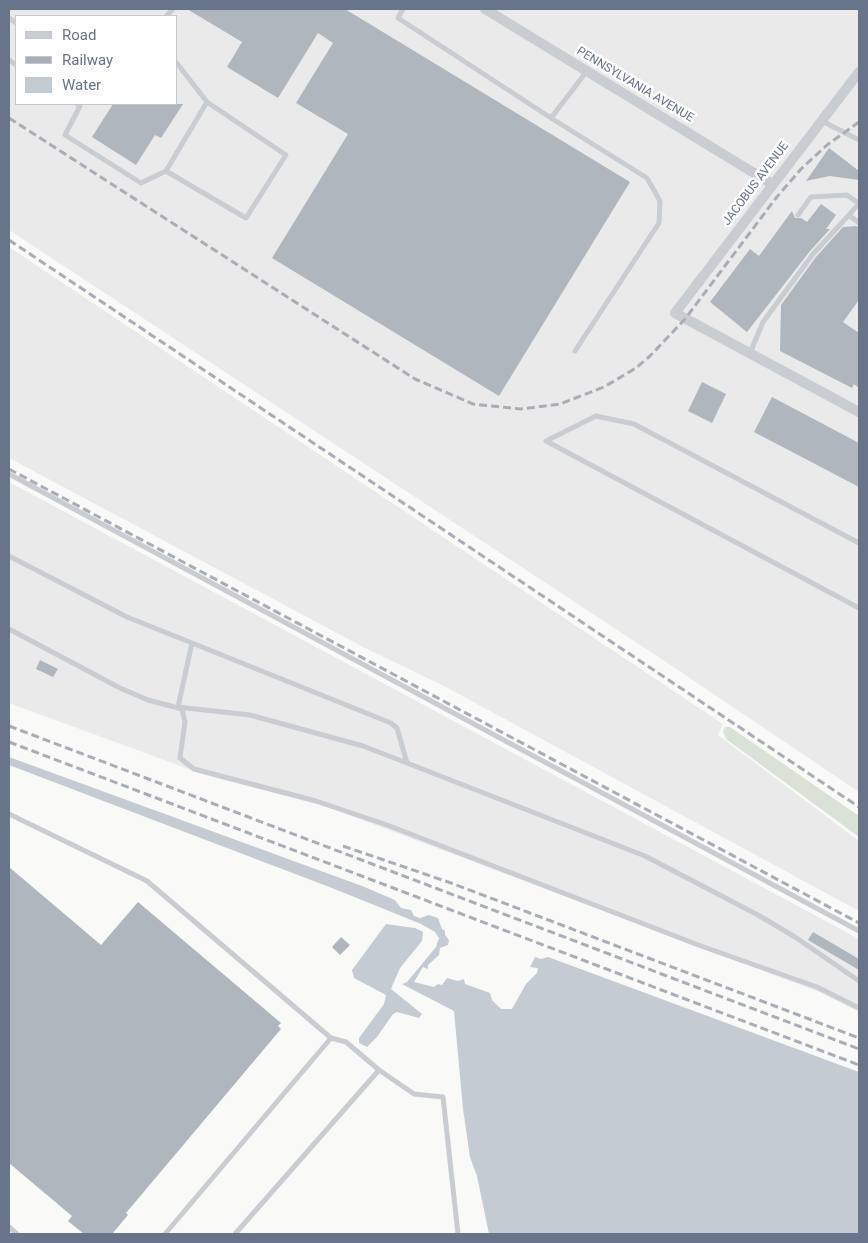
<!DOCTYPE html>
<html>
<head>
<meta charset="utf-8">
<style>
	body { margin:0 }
	#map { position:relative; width:868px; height:1243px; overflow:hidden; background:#f9f9f7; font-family:Roboto,sans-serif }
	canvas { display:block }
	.frame { position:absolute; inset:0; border:10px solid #677489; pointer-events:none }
	.legend { position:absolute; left:15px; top:15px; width:162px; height:90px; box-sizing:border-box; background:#fff; border:1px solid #c2c7d0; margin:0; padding:6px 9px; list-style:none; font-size:15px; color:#677489 }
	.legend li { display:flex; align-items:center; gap:10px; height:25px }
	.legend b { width:25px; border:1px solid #c2c7d0 }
</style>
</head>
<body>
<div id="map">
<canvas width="868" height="1243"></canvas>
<div class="frame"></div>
<ul class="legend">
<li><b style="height:6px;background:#c9ccd0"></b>Road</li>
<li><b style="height:6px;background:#a9adb5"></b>Railway</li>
<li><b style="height:14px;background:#c4cbd2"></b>Water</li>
</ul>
</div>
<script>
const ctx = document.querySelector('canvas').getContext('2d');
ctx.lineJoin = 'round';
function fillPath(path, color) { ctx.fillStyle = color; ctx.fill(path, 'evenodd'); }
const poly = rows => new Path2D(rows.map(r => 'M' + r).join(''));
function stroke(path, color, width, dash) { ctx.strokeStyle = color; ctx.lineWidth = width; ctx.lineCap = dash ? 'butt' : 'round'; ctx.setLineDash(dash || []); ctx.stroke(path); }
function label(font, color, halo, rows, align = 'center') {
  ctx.font = font + ' Roboto,sans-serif'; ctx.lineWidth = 5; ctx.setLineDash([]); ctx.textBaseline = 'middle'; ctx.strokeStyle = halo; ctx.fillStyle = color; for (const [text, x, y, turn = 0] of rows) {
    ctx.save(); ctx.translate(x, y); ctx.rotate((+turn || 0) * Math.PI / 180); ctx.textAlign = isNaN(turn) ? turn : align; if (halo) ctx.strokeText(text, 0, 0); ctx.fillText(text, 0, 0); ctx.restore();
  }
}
fillPath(poly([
	[9,9,859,9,859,792,663,660,9,230],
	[16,16,176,16,176,104,16,104],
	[9,247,723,724,718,735,859,841,859,911,444,686,365,648,9,458],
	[9,482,859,939,859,1012,819,992,325,806,205,775,9,703]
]), '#eaeaea');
fillPath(poly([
	[725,727,730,727,859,816,859,837,726,739,723,731]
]), '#dae2d8');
fillPath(poly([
	[9,757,362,886,395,900,401,908,411,910,414,916,420,918,429,915,438,918,442,929,445,931,445,935,449,940,448,945,440,948,439,955,428,965,428,969,423,967,414,982,434,987,438,984,442,985,447,978,458,981,464,979,465,984,490,993,492,1000,501,1009,512,1009,526,984,537,973,538,968,530,967,535,957,541,959,548,957,859,1072,859,1234,489,1234,477,1176,470,1157,463,1109,454,1011,402,984,407,982,436,947,439,938,435,932,421,924,332,888,9,765],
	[386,924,415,928,423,932,422,941,400,968,391,989,422,1014,419,1018,397,1012,393,1014,377,1037,367,1047,359,1043,359,1038,384,1004,386,995,354,978,352,970]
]), '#c4cbd2');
fillPath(poly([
	[187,9,345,9,630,182,499,396,272,258,348,134,296,103,333,43,318,33,278,98,227,67,242,42],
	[113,104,183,104,161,138,155,135,136,165,92,137],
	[829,148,859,171,859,180,830,176,806,181],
	[821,204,836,215,826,229,830,229,810,251,747,332,710,302,750,249,759,256,792,211,795,218,801,218,807,222],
	[856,226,859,227,859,300,843,322,859,333,859,388,854,384,852,388,780,351,781,305,816,257,843,227],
	[702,382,726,394,712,423,688,411],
	[772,397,859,443,859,487,754,432],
	[40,660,58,669,53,677,36,669],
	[9,867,101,945,138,902,281,1023,278,1026,281,1029,126,1213,128,1215,112,1234,84,1234,68,1221,72,1216,9,1163],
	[813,932,859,959,859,970,808,940],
	[341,937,350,945,340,955,332,947]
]), '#b0b6be');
stroke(poly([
	[403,9,398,18,551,118,647,178,660,201,659,223,575,351],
	[166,16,173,9],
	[9,18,16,23],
	[9,60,16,65],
	[176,62,207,102,286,155,246,218,166,171,207,102],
	[77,104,80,106,65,135,141,183,166,171],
	[551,118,587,71],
	[822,121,859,140],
	[859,203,849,215,859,223],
	[798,215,811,197,847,195,858,203],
	[750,353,763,322,813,254,849,215],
	[546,441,859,608],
	[546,441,596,416,634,424,859,543],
	[9,474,859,931],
	[9,556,127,617,192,643,178,707,250,715,363,746,407,763,397,728,391,723,192,643],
	[9,629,120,688,148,700,182,709,185,722,180,758,194,769,316,801,387,825,701,946,817,987,859,1008],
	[407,763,645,856,758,915,795,937,859,981],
	[9,814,147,881,331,1038,165,1234],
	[331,1038,346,1042,379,1070,414,1094,443,1097,458,1234],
	[9,1227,17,1234],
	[235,1234,379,1070]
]), '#c9ccd0', 5);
stroke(poly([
	[485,9,772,184],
	[859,72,675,313,859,412]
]), '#c9ccd0', 10);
stroke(poly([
	[9,118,415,379,473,404,521,409,560,404,604,387,636,368,650,356,685,319,776,198,801,169,827,145,859,122],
	[9,240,859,807],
	[9,469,859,923],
	[9,726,859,1049],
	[9,742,859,1065],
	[343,846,451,883,859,1038]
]), '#a9adb5', 3, [8, 4]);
label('12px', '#677489', '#fff', [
	["PENNSYLVANIA AVENUE",635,85,31],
	["JACOBUS AVENUE",756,184,-53]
]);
</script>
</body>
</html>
